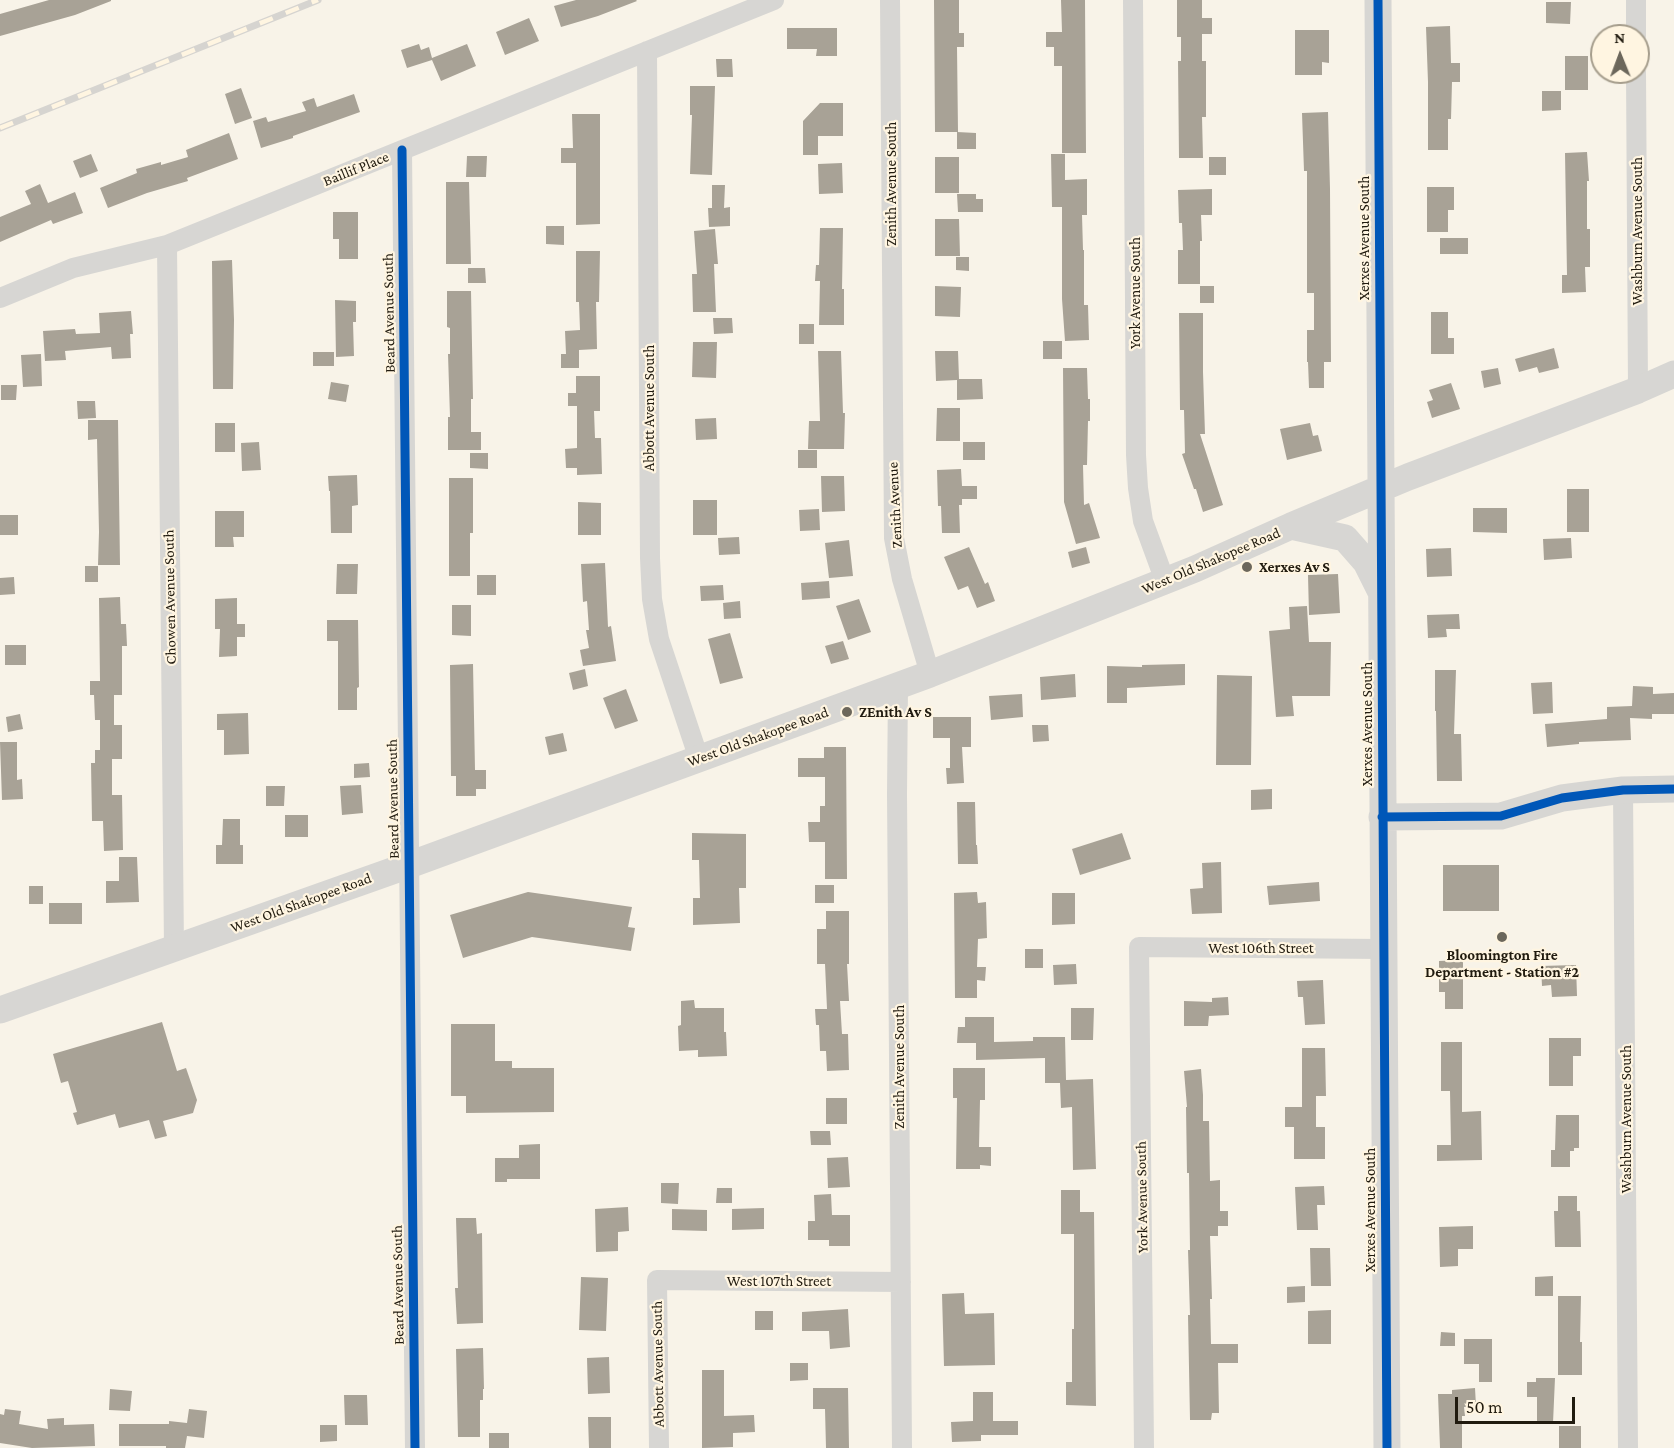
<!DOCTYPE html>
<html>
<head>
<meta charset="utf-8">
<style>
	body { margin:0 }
	#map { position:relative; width:1674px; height:1448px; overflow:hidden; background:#f8f3e8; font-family:"Crimson Pro",serif }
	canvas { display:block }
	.north { position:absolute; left:1590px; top:24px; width:60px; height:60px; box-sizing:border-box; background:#fff5e1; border:2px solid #a69e8d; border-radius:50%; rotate:359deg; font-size:16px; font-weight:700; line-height:24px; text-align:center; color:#211b0f }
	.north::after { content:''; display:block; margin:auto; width:21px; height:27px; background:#6c675b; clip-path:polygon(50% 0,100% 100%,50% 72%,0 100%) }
	.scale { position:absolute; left:1455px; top:1397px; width:120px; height:27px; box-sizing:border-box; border:3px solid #211b0f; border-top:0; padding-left:8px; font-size:18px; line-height:21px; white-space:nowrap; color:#211b0f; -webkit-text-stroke:4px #fff5e1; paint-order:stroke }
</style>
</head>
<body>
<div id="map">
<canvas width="1674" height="1448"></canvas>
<div class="north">N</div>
<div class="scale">50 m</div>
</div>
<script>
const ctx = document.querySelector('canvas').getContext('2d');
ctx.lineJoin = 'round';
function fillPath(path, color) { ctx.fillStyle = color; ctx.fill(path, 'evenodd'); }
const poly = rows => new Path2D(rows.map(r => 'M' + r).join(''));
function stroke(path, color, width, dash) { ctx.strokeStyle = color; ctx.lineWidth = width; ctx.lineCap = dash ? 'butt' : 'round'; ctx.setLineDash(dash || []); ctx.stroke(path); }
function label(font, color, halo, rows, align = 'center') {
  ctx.font = font + ' "Crimson Pro",serif'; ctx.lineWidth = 4.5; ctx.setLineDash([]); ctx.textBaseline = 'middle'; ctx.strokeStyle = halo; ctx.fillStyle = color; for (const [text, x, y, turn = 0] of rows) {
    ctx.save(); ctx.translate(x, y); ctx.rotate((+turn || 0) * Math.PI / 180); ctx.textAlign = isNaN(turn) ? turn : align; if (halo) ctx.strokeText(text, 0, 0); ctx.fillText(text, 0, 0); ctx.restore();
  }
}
fillPath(poly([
	[49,0,111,0,111,1,75,15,0,36,0,14],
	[576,0,636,0,637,1,598,16,561,27,554,6],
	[934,0,959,0,959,33,964,33,964,47,957,47,958,132,935,132],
	[1061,0,1085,0,1086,153,1062,153,1062,66,1054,66,1054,47,1046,47,1046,32,1062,32],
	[1177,0,1202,0,1202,18,1212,18,1212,34,1202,34,1202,61,1206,61,1206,117,1202,117,1203,158,1179,158,1178,61,1181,61,1181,37,1177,37],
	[1546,2,1571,2,1570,24,1546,23],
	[529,18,539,41,505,55,496,32],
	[1450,26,1451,63,1460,63,1460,82,1452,82,1451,119,1448,119,1448,150,1428,150,1428,82,1426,27],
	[787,28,837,28,837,56,816,56,817,49,787,49],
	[1295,30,1329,30,1329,63,1322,62,1322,75,1295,75],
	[419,44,421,50,429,47,432,58,467,44,476,66,441,81,432,60,407,68,401,50],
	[1565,56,1588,56,1588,90,1565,90],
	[716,59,732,59,733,77,717,77],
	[690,86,715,86,712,175,690,174,692,115,690,115],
	[241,88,252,118,235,124,225,94],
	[1542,91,1561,91,1561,110,1542,111],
	[354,94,360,112,293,136,293,138,261,148,253,121,266,117,268,122,306,111,302,102,314,98,317,107],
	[820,103,843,103,843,136,818,136,818,155,803,155,803,121],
	[1328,112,1330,189,1331,362,1324,362,1324,388,1309,388,1308,362,1307,362,1307,330,1314,330,1314,293,1307,293,1307,171,1304,171,1302,113],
	[572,114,600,114,600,224,576,225,576,163,561,163,561,148,573,148],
	[957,132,976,133,976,149,957,149],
	[229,133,238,159,187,178,188,181,147,193,108,208,100,188,137,173,136,169,161,162,161,165,188,157,186,150],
	[1587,152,1589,181,1587,181,1587,229,1590,229,1590,267,1585,267,1586,292,1562,293,1562,275,1567,275,1565,153],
	[91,154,98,171,80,178,73,161],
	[1051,154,1065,154,1065,180,1087,179,1087,215,1082,215,1083,250,1084,250,1084,305,1088,305,1089,340,1065,341,1062,299,1062,207,1052,207],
	[467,156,487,156,486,177,466,177],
	[935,157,959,157,959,193,935,193],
	[1209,157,1226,157,1226,175,1209,175],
	[842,163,843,193,819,194,818,164],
	[446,182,469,182,471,264,446,264],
	[40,184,48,203,75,192,83,213,53,224,51,220,0,242,0,217,31,204,25,191],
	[712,185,725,185,724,208,730,207,730,226,709,227,708,208,712,208],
	[1427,187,1454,187,1454,210,1448,210,1448,232,1427,232],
	[1212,189,1212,215,1201,215,1202,241,1200,241,1200,284,1178,284,1178,250,1183,250,1182,223,1179,223,1178,190],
	[957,194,976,194,976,199,983,199,983,212,958,212],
	[333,212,358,212,358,259,339,259,339,239,333,239],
	[935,219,959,219,960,256,935,256],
	[546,226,564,226,564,245,546,244],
	[820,228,843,228,842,289,844,289,844,325,819,325,820,281,815,281,816,265,819,265],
	[715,229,718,264,714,264,716,312,693,312,692,274,697,274,694,231],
	[1440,238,1468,238,1468,254,1440,254],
	[576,251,600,251,599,302,596,302,597,349,579,350,579,368,561,368,561,354,566,354,565,331,580,330,579,302,576,302],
	[956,257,969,257,969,271,956,270],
	[232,260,234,320,233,389,213,389,212,261],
	[468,268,485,268,486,283,468,283],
	[935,286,961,287,960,317,935,316],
	[1200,286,1214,286,1214,303,1200,303],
	[447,291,471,291,473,399,471,399,471,432,481,432,481,450,448,450,448,417,450,417,448,354,450,354,450,328,447,327],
	[335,300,356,301,356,322,353,322,354,356,336,357],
	[131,311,133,334,130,334,131,358,112,359,111,347,65,351,66,360,45,361,43,331,75,329,76,334,100,333,99,313],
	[1431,312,1448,312,1448,338,1454,338,1454,354,1431,354],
	[1179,313,1203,313,1203,372,1205,434,1200,434,1223,505,1203,512,1196,489,1194,489,1182,454,1185,453,1184,410,1180,410],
	[713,318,732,318,733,333,714,334],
	[799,324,814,324,814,344,799,344],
	[1043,341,1062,341,1062,359,1043,359],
	[693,342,717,342,716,378,692,377],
	[1554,348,1559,368,1539,373,1537,367,1519,372,1515,359],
	[818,351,841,351,843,413,845,413,844,449,808,449,809,421,820,421],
	[935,351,958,351,959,379,982,379,983,399,957,400,957,380,936,381],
	[313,352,334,352,334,366,313,366],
	[41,354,42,386,23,387,21,355],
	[1063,368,1087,368,1088,399,1090,399,1090,421,1088,421,1087,465,1083,465,1084,505,1089,503,1100,538,1076,544,1064,502],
	[1498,368,1501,384,1484,388,1481,371],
	[576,376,600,376,600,411,594,411,595,438,601,438,602,474,577,475,577,468,566,468,565,449,577,448,577,406,568,406,568,393,576,393],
	[331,382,349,385,346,402,328,399],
	[1451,383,1460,409,1432,418,1427,402,1433,400,1429,390],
	[1,385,17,385,16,400,1,400],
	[77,401,95,401,96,418,78,419],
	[937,408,960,408,960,441,936,441],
	[716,418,717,439,696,440,695,419],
	[88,420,118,420,120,565,98,565,99,532,97,439,88,440],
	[215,423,235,423,235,452,215,452],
	[1310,423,1313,436,1318,435,1322,451,1287,460,1280,429],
	[259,442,261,470,242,471,241,443],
	[963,442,985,442,985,460,963,460],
	[798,450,817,450,817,468,798,468],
	[470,453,488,453,488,469,470,468],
	[961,469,962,486,977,486,977,499,962,499,962,505,959,505,960,533,942,533,941,506,938,506,937,470],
	[357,475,358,505,352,506,352,533,331,533,330,491,329,491,328,476],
	[821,476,844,476,845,511,822,512],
	[449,478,473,478,473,533,470,533,470,576,449,576],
	[1567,489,1589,489,1589,532,1567,532],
	[693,500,717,500,717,535,693,535],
	[578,502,601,503,601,535,578,535],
	[1473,508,1507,508,1507,533,1473,532],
	[819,509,820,530,800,531,799,510],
	[215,511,244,511,244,537,233,537,234,547,215,547],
	[0,515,18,515,18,535,0,535],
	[739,537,740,554,719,555,718,538],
	[1571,538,1572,558,1544,560,1543,539],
	[849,540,853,576,829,578,825,543],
	[969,547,985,584,988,582,995,601,977,608,968,586,958,590,944,557],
	[1086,547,1090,563,1072,568,1068,552],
	[1451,548,1452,576,1427,577,1426,549],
	[605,563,608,627,611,626,616,661,583,666,580,650,589,648,586,630,589,630,587,601,583,602,581,564],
	[337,564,358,564,357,594,336,594],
	[85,566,98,566,98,582,85,582],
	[1338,574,1340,613,1309,615,1308,575],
	[477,575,496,575,496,595,477,595],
	[14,577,15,594,0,595,0,578],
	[829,581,830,598,802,600,801,583],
	[723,585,724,600,701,601,700,586],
	[120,597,121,624,126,624,127,646,122,646,122,695,114,695,114,725,122,725,122,759,112,759,112,795,122,795,123,850,104,851,103,821,92,821,91,763,95,763,95,750,100,750,100,720,95,720,94,695,90,695,90,681,100,681,99,598],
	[237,598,237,624,245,624,245,637,237,637,237,656,219,657,220,629,215,629,215,599],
	[859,599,871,632,848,640,836,606],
	[740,601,741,618,724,619,723,603],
	[452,605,471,605,471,636,452,635],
	[1307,606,1309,642,1331,642,1330,696,1292,696,1294,716,1276,717,1269,631,1290,629,1289,607],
	[1459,614,1460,629,1446,629,1447,637,1428,638,1427,615],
	[327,620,358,620,359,687,357,688,357,710,338,710,338,641,327,641],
	[730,633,743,678,720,684,708,639],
	[843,641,849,659,831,664,825,646],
	[5,645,26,645,26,665,5,665],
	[473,664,475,770,486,770,486,789,476,789,476,796,456,796,456,776,451,776,450,665],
	[1185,664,1185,685,1127,688,1127,703,1107,703,1107,666,1142,667,1142,665],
	[585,669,588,686,573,690,569,673],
	[1435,670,1456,670,1454,734,1461,734,1462,781,1437,781,1436,711,1435,711],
	[1075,674,1076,697,1041,700,1040,677],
	[1217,675,1252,676,1251,765,1216,765],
	[1552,682,1553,713,1533,714,1531,683],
	[1633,686,1653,687,1653,694,1674,693,1674,714,1652,714,1652,719,1630,718,1631,740,1579,742,1579,744,1547,747,1545,724,1607,719,1607,707,1632,706],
	[626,689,638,721,615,729,603,698],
	[1022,694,1023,717,991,720,989,696],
	[248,713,249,754,224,755,224,730,217,730,217,714],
	[20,714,23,729,8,732,6,717],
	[933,717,971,717,971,747,962,747,964,783,947,784,946,768,950,768,950,738,933,738],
	[1032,725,1048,725,1049,741,1033,742],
	[563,733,567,751,549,755,545,737],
	[0,742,17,742,17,780,22,779,23,799,2,800],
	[824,747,846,747,847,879,825,879,825,842,809,842,808,822,820,822,820,806,825,806,825,777,798,777,798,758,824,758],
	[369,763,370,777,354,778,354,764],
	[361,785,363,813,342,815,340,786],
	[266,786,285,786,284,806,266,806],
	[1272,789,1272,809,1251,810,1251,790],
	[957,802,975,802,976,845,977,845,978,864,958,864],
	[285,815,308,815,308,837,285,837],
	[223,819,240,819,240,845,243,845,243,864,216,864,216,845,222,845],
	[692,833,746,834,746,888,739,888,740,923,693,925,693,898,700,898,699,860,692,860],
	[1122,833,1131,859,1080,875,1072,849],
	[119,857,137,857,139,902,106,903,106,881,119,881],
	[1221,862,1222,913,1192,914,1190,889,1203,888,1202,863],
	[1443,865,1499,865,1499,911,1443,911],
	[1319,882,1320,901,1269,905,1267,886],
	[815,885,834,885,834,903,815,903],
	[29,886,43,886,43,904,29,904],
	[528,892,632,907,628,927,635,928,631,951,532,937,463,958,450,915],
	[977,892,978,903,986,902,987,938,978,939,977,967,986,967,985,981,977,980,977,998,955,998,954,893],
	[1052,893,1075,893,1075,924,1052,925],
	[49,903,82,903,82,924,49,924],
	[826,911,849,911,849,964,847,964,849,1001,840,1001,842,1034,848,1034,849,1070,827,1071,826,1051,820,1051,819,1025,816,1025,815,1009,827,1009,825,964,817,964,817,929,826,929],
	[1025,949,1043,949,1043,968,1025,968],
	[1463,960,1463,1009,1445,1009,1445,992,1439,992,1439,961],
	[1076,964,1077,984,1054,985,1053,965],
	[1576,965,1577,996,1552,997,1551,985,1542,986,1541,966],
	[1323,980,1325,1024,1305,1025,1303,997,1298,997,1297,981],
	[1228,997,1229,1015,1209,1016,1208,1026,1184,1026,1184,1001,1212,1002,1212,998],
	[694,1000,695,1008,724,1008,724,1032,726,1032,727,1056,698,1057,698,1050,679,1051,678,1026,681,1025,681,1001],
	[1071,1008,1094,1008,1093,1040,1071,1040],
	[965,1017,994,1017,994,1042,1033,1041,1033,1037,1065,1037,1066,1080,1093,1079,1096,1169,1073,1170,1072,1107,1061,1108,1060,1083,1045,1083,1045,1058,976,1060,976,1043,957,1043,958,1027,965,1027],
	[162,1022,177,1071,186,1068,197,1100,193,1113,163,1121,167,1136,155,1139,149,1120,119,1128,115,1114,77,1125,73,1113,77,1112,68,1081,61,1083,53,1054],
	[451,1024,495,1024,495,1061,512,1061,512,1068,554,1068,554,1112,466,1113,466,1096,451,1096],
	[1549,1038,1581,1038,1581,1056,1573,1056,1573,1086,1549,1086],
	[1441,1042,1462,1042,1462,1112,1481,1111,1482,1160,1437,1161,1437,1145,1451,1145,1450,1091,1441,1091],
	[1302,1048,1325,1048,1326,1096,1316,1096,1316,1127,1325,1127,1325,1159,1294,1159,1294,1127,1285,1127,1285,1107,1302,1107],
	[953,1068,985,1068,985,1100,980,1100,979,1147,991,1147,991,1166,980,1165,980,1169,956,1169,957,1098,953,1098],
	[1201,1069,1203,1095,1203,1121,1209,1121,1210,1181,1220,1180,1220,1211,1228,1211,1228,1226,1218,1226,1218,1236,1210,1236,1212,1299,1210,1299,1211,1344,1238,1344,1238,1363,1218,1363,1219,1413,1212,1413,1211,1420,1190,1420,1188,1315,1190,1315,1188,1250,1190,1250,1189,1173,1187,1173,1186,1107,1187,1107,1184,1071],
	[826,1098,847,1098,847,1124,826,1124],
	[1556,1115,1579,1115,1579,1148,1574,1148,1574,1151,1570,1151,1570,1167,1551,1167,1551,1150,1555,1150],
	[810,1131,830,1131,831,1145,811,1145],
	[540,1144,540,1179,507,1179,507,1182,495,1182,495,1158,519,1158,519,1145],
	[848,1157,850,1187,828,1188,827,1158],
	[661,1183,679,1183,678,1204,661,1203],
	[1324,1186,1325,1205,1317,1205,1318,1230,1297,1230,1295,1187],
	[717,1188,732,1188,732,1203,716,1203],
	[1061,1190,1080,1190,1080,1212,1094,1212,1096,1406,1066,1405,1066,1382,1072,1382,1072,1329,1074,1329,1074,1234,1061,1234],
	[831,1194,832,1215,850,1215,850,1246,829,1246,829,1240,808,1240,808,1221,815,1221,814,1195],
	[1558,1196,1577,1196,1577,1211,1580,1211,1581,1247,1555,1247,1554,1211,1558,1211],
	[628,1207,629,1231,618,1232,618,1251,596,1252,595,1209],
	[764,1208,764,1229,732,1230,732,1209],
	[672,1209,707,1210,707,1231,672,1230],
	[456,1218,476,1218,477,1234,482,1233,483,1323,457,1324,455,1288,458,1288],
	[1473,1226,1473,1249,1458,1249,1458,1266,1440,1267,1439,1227],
	[1310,1248,1330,1248,1331,1286,1311,1286],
	[1553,1276,1553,1296,1535,1296,1535,1277],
	[581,1277,608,1278,606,1331,579,1330],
	[1305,1286,1305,1302,1287,1303,1287,1287],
	[964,1293,965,1314,994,1313,995,1365,944,1366,942,1294],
	[1558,1296,1581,1296,1580,1342,1582,1342,1582,1375,1558,1375],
	[848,1309,850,1347,830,1349,829,1331,802,1331,802,1312],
	[1331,1310,1331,1344,1308,1344,1308,1311],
	[755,1311,773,1311,773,1330,755,1330],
	[1441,1332,1455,1333,1455,1346,1440,1346],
	[1464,1339,1492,1339,1492,1382,1479,1382,1479,1364,1464,1364],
	[483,1348,484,1389,483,1389,483,1400,480,1400,480,1437,458,1437,456,1349],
	[609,1357,610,1393,588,1394,587,1358],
	[790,1363,808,1363,808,1380,790,1381],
	[702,1370,724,1370,724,1416,754,1415,755,1432,733,1433,733,1447,702,1448],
	[1536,1378,1555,1378,1553,1423,1537,1423,1537,1397,1527,1397,1527,1382,1536,1382],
	[813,1388,848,1388,849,1448,826,1448,825,1409,813,1409],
	[1475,1388,1476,1406,1464,1407,1465,1416,1462,1416,1462,1448,1440,1448,1438,1394,1452,1394,1452,1390],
	[110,1389,132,1391,130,1411,109,1410],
	[973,1392,993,1392,993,1421,1018,1421,1018,1435,981,1435,981,1441,952,1442,951,1422,973,1421],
	[344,1395,367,1395,368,1425,345,1425],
	[5,1409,21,1411,19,1424,48,1429,47,1419,64,1418,64,1425,94,1424,95,1446,32,1448,0,1443,0,1414,4,1415],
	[189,1409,207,1411,204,1438,187,1436,185,1448,166,1448,166,1446,119,1446,119,1424,169,1424,169,1421,187,1423],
	[588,1417,611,1417,611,1448,589,1448],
	[320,1425,337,1425,337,1441,320,1442],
	[1559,1426,1581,1426,1581,1448,1559,1448],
	[489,1433,509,1433,509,1448,489,1448]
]), '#a8a296');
stroke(poly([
	[890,0,894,538,902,579,930,674],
	[1133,0,1136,455,1138,488,1143,521,1165,581],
	[1636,0,1636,36],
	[647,51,650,558,652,599,659,639,699,759],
	[1636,72,1638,390],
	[402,150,415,1448],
	[167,245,174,948],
	[0,298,73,268,167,245,774,0],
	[898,686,897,794,902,1448],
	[1623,790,1628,1448],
	[659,1448,657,1280,901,1282],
	[1144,1448,1139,947,1383,949]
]), '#d7d6d3', 20);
stroke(poly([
	[1378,0,1387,1448],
	[1291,526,1345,538,1366,562,1380,590],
	[1382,817,1501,816,1562,798,1623,790,1674,789],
	[0,1010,409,865,930,674,1195,569,1291,526,1408,477,1638,390,1674,374]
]), '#d7d6d3', 27);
const rail = poly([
	[0,128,318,0]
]);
stroke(rail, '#d6d4d0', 7);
stroke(rail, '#fff5e1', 4.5, [14]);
stroke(poly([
	[1378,0,1387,1448],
	[402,150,415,1448],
	[1382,817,1501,816,1562,798,1623,790,1674,789]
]), '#0057b8', 9);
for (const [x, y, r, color] of [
	[1247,567,6,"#6c675b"],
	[847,712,6,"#6c675b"],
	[1502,937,6,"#6c675b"]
]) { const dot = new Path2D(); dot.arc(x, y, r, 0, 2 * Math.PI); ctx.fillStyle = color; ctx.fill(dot); stroke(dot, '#fff5e1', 2); }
label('15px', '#211b0f', '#fff5e1', [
	["Baillif Place",356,169,-22],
	["Zenith Avenue South",891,184,-90],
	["Washburn Avenue South",1637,231,-90],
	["Xerxes Avenue South",1364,238,-90],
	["York Avenue South",1135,293,-90],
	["Beard Avenue South",389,313,-91],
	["Abbott Avenue South",649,408,-90],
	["Zenith Avenue",895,505,-93],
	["West Old Shakopee Road",1211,561,-23],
	["Chowen Avenue South",170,597,-91],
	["Xerxes Avenue South",1367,724,-90],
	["West Old Shakopee Road",758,737,-20],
	["Beard Avenue South",393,799,-91],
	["West Old Shakopee Road",301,903,-20],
	["West 106th Street",1261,948],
	["Zenith Avenue South",899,1067,-90],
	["Washburn Avenue South",1626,1119,-90],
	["York Avenue South",1142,1197,-91],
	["Xerxes Avenue South",1370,1210,-90],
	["West 107th Street",779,1281],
	["Beard Avenue South",398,1285,-91],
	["Abbott Avenue South",658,1364,-91]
]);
label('bold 15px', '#211b0f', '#fff5e1', [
	["Xerxes Av S",1259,567],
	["ZEnith Av S",859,712],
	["Bloomington Fire",1502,955,"center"],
	["Department - Station #2",1502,972,"center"]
], 'left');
</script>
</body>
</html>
